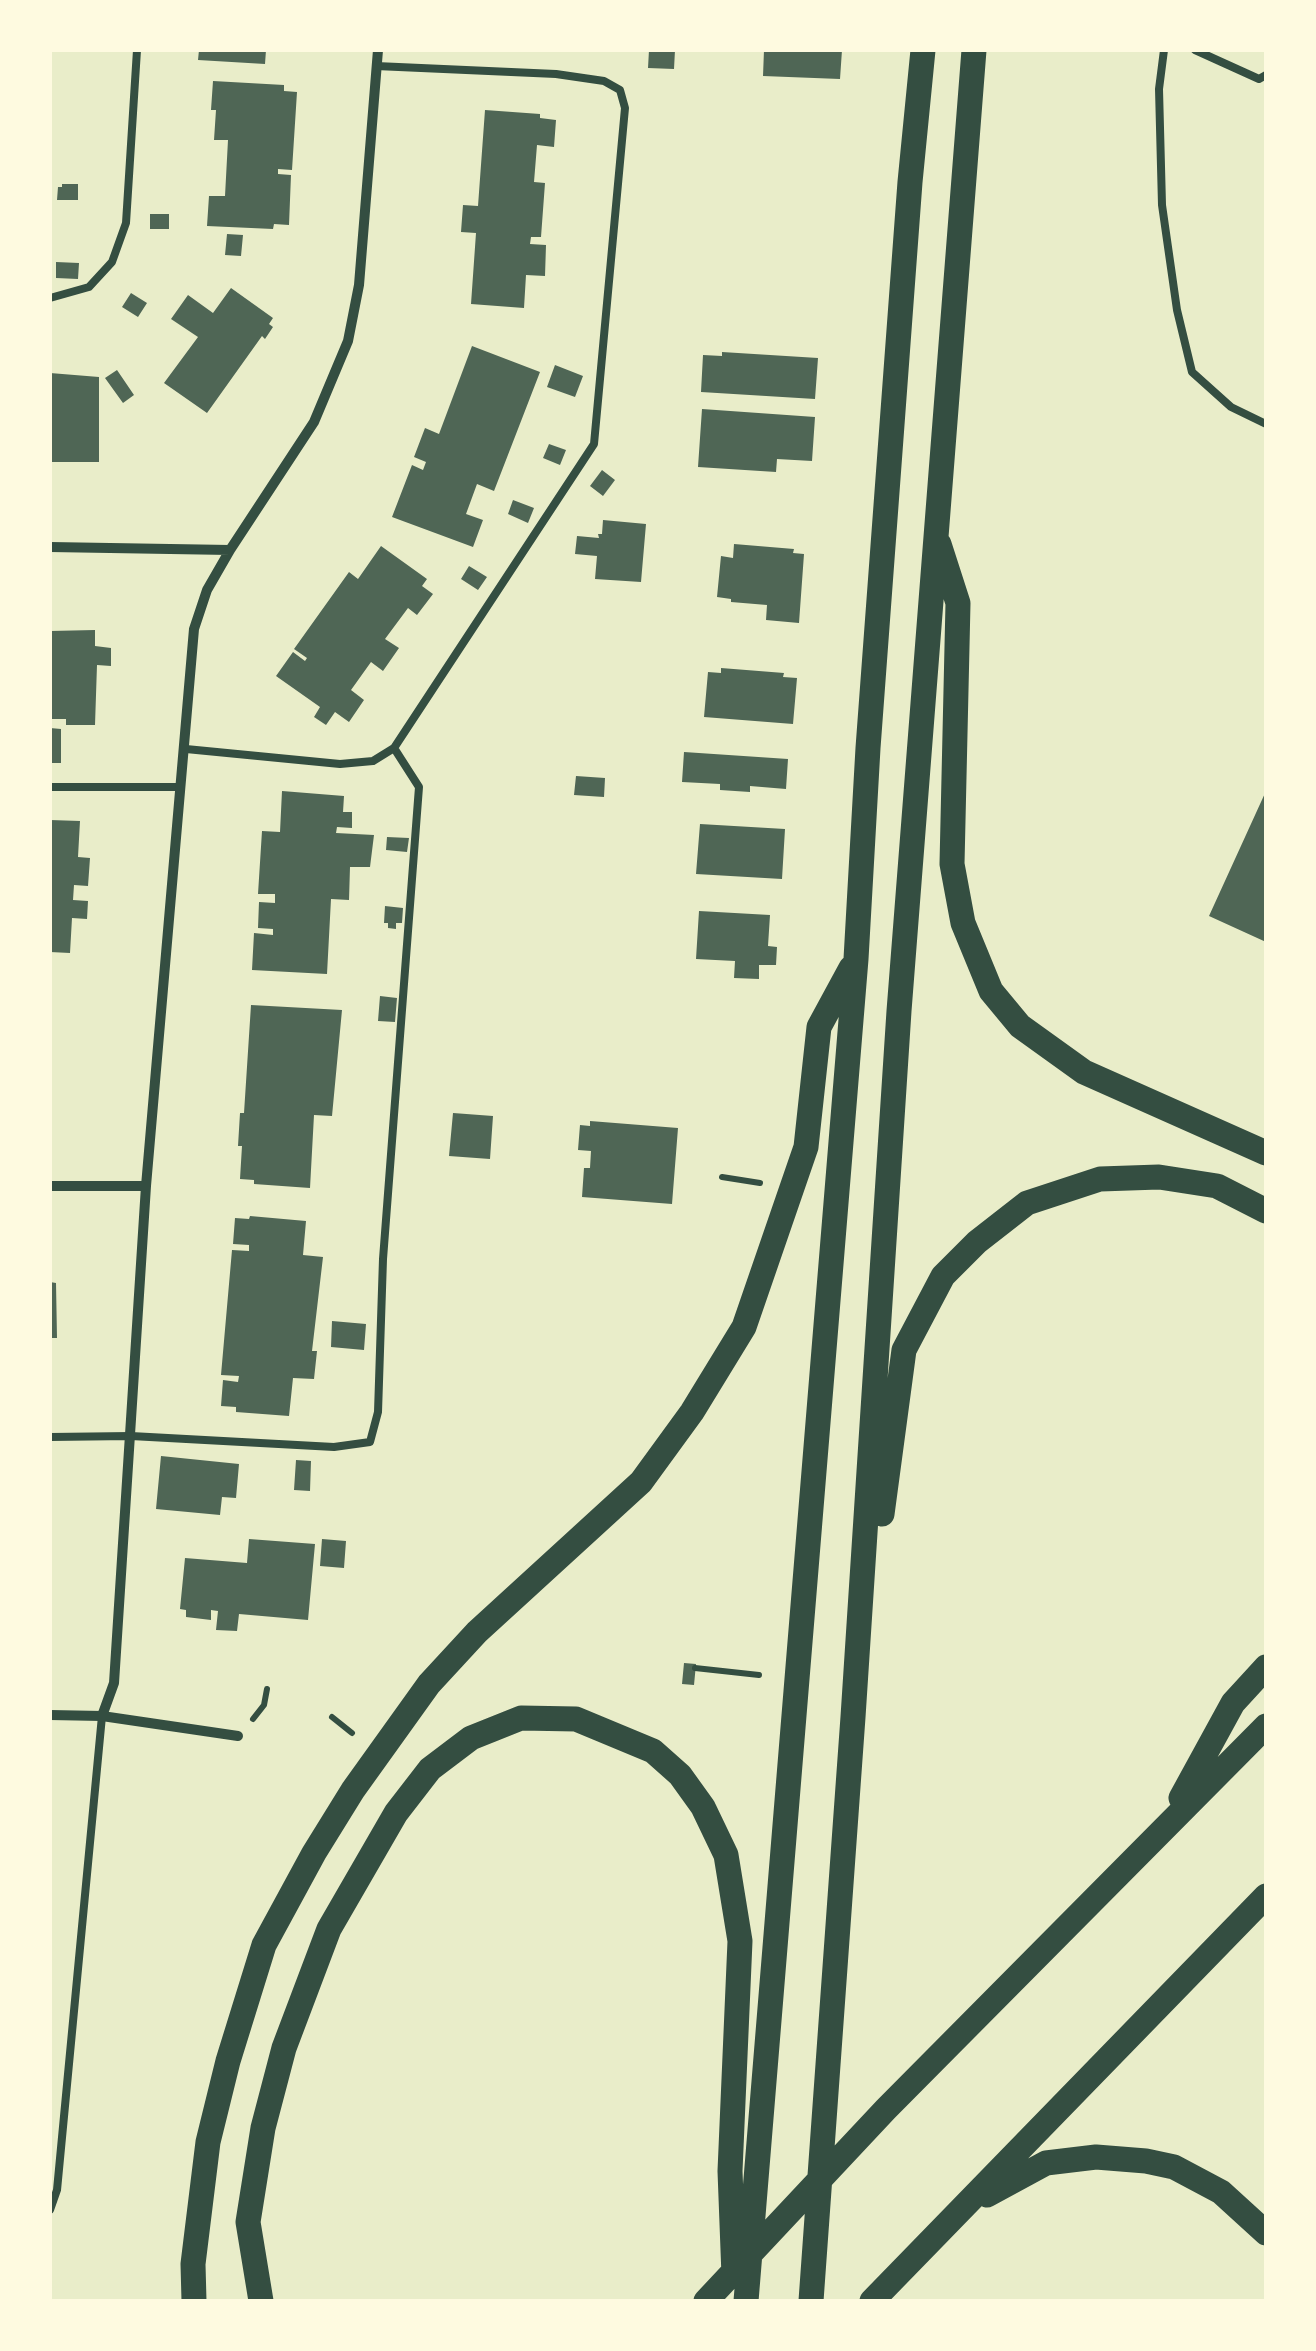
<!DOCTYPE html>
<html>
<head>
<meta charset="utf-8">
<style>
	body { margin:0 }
	#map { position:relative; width:1316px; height:2351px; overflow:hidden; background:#e9edc9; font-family:Quicksand,sans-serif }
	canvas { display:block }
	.frame { position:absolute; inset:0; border:52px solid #fefae0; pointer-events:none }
</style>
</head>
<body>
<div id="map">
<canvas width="1316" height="2351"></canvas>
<div class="frame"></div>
</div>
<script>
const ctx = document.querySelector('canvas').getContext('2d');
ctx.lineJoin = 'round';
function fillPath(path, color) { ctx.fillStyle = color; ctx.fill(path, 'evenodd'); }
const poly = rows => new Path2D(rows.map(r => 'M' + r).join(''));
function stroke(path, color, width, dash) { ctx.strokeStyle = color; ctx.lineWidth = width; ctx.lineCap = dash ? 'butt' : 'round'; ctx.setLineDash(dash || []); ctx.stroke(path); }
fillPath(poly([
	[199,50,266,50,265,64,198,60],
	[649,50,675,50,674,69,648,68],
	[764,50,842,50,840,79,763,76],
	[213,81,284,85,284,91,297,92,292,170,278,169,278,174,291,175,289,225,274,224,273,229,207,226,209,196,225,196,228,140,214,140,216,110,211,110],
	[485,110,540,114,540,118,556,120,554,147,537,145,534,182,545,183,541,237,531,237,530,244,546,245,545,276,526,275,524,308,471,304,476,233,461,232,463,205,478,206],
	[62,184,78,184,78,200,57,200,58,187,62,187],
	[150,214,169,214,169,229,150,229],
	[227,234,243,235,241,256,225,255],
	[56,262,79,263,78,279,56,278],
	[231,288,273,318,269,324,273,327,265,339,262,336,207,413,164,383,198,337,171,319,188,295,213,313],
	[131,293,147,303,138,317,122,307],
	[472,346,540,372,494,491,477,484,466,514,483,520,473,547,392,517,412,465,423,470,426,462,414,457,425,428,439,434],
	[722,352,818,358,815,399,701,392,703,355,722,356],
	[555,365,583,376,575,397,547,387],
	[117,370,134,395,123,403,105,378],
	[50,373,99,377,99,462,50,462],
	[702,409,815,417,812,461,777,459,776,472,698,467],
	[549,444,566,450,560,465,543,458],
	[602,470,615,480,603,496,590,486],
	[513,500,534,508,528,523,508,514],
	[603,520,646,524,641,582,595,579,597,556,575,554,577,536,599,538,598,534,602,534],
	[734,544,794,549,793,553,804,554,799,623,766,620,767,605,731,602,731,599,717,597,721,556,733,558],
	[381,546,427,579,422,586,433,594,417,615,408,608,385,639,399,648,383,671,371,662,351,690,364,700,349,722,335,712,326,725,314,717,320,707,276,676,293,652,305,661,307,658,294,649,349,572,358,579],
	[469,566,487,577,478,590,461,579],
	[95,630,95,646,111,648,111,666,97,665,95,725,66,725,66,719,50,719,50,631],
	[721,668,784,673,783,677,797,678,793,724,704,717,708,672,721,673],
	[50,728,61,729,61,763,50,763],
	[684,752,788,759,786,789,750,786,750,792,720,790,720,784,682,782],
	[576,776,605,778,604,797,574,795],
	[282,791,344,796,343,812,352,812,352,828,337,827,336,833,374,835,370,867,350,867,349,900,331,899,327,974,252,970,254,933,273,935,273,929,258,928,259,902,275,903,275,894,258,894,262,831,280,832],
	[1266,791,1266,942,1209,916],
	[50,820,80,821,78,857,90,858,88,886,74,885,73,900,88,901,87,919,72,918,70,953,50,952],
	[700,824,785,829,782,879,696,874],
	[387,837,409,838,407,852,386,850],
	[385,906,403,908,402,923,396,923,396,929,388,928,388,923,384,923],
	[699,911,770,915,768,946,777,947,776,965,759,965,759,979,734,978,735,961,696,959],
	[380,996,397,998,395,1022,378,1021],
	[251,1005,342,1010,332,1116,314,1115,310,1188,254,1184,254,1180,240,1179,242,1146,238,1146,240,1113,244,1113],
	[453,1113,493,1116,490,1159,449,1156],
	[590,1121,678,1128,672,1204,582,1197,584,1168,590,1168,591,1151,578,1150,580,1125,590,1126],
	[250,1216,306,1221,303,1255,323,1257,312,1351,317,1351,314,1379,293,1378,289,1416,236,1412,236,1407,221,1406,223,1380,238,1382,239,1376,221,1375,232,1250,249,1251,249,1245,233,1244,235,1218,249,1219],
	[50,1282,56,1283,57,1338,50,1338],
	[332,1321,366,1324,364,1350,331,1347],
	[161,1456,239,1464,236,1498,222,1497,220,1515,156,1509],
	[296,1460,311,1461,310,1491,294,1490],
	[249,1539,315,1544,308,1620,239,1614,237,1631,216,1630,218,1611,211,1610,211,1620,186,1617,186,1610,180,1609,185,1558,247,1563],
	[322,1539,346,1541,344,1568,320,1566],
	[684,1663,696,1664,694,1685,682,1684]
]), '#4f6655');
stroke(poly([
	[722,1177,760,1183],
	[695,1668,759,1675],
	[332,1717,352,1733],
	[253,1719,264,1705,267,1689]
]), '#344e41', 6);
stroke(poly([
	[1164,50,1159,89,1162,205,1177,310,1192,372,1231,407,1266,424],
	[1195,50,1259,79,1266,75],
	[50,298,89,287,112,262,126,223,137,50],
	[186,749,340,764,373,761,394,748],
	[50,787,181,787],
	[50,1437,131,1436,334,1447,370,1442,378,1412,383,1259,419,787,394,748,594,444,625,108,620,90,604,81,556,74,376,66],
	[50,2210,57,2190,102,1716]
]), '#344e41', 8);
stroke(poly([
	[50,547,230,550],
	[50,1186,146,1186],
	[50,1715,102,1716,238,1736],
	[102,1716,114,1683,146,1186,194,629,207,590,230,550,314,422,348,341,359,285,378,50]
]), '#344e41', 10);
stroke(poly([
	[939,544,958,603,952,864,963,923,991,991,1020,1026,1084,1072,1266,1153],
	[882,1514,904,1350,943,1276,977,1242,1027,1203,1100,1179,1159,1177,1217,1186,1266,1211],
	[1181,1798,1233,1703,1266,1667],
	[987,2195,1046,2163,1096,2157,1146,2161,1174,2167,1221,2192,1266,2233],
	[194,2301,193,2264,208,2142,228,2061,264,1945,314,1853,353,1790,429,1684,477,1632,641,1482,692,1412,744,1327,806,1147,819,1027,851,968],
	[261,2301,248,2222,263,2128,284,2048,329,1929,396,1813,430,1769,471,1738,521,1718,576,1719,653,1751,680,1775,703,1807,726,1855,740,1941,730,2171,734,2276],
	[706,2301,886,2109,1266,1726],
	[746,2301,856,959,868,748,910,182,923,50],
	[811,2301,853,1717,899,1011,974,50],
	[872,2301,1266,1896]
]), '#344e41', 25);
</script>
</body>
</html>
